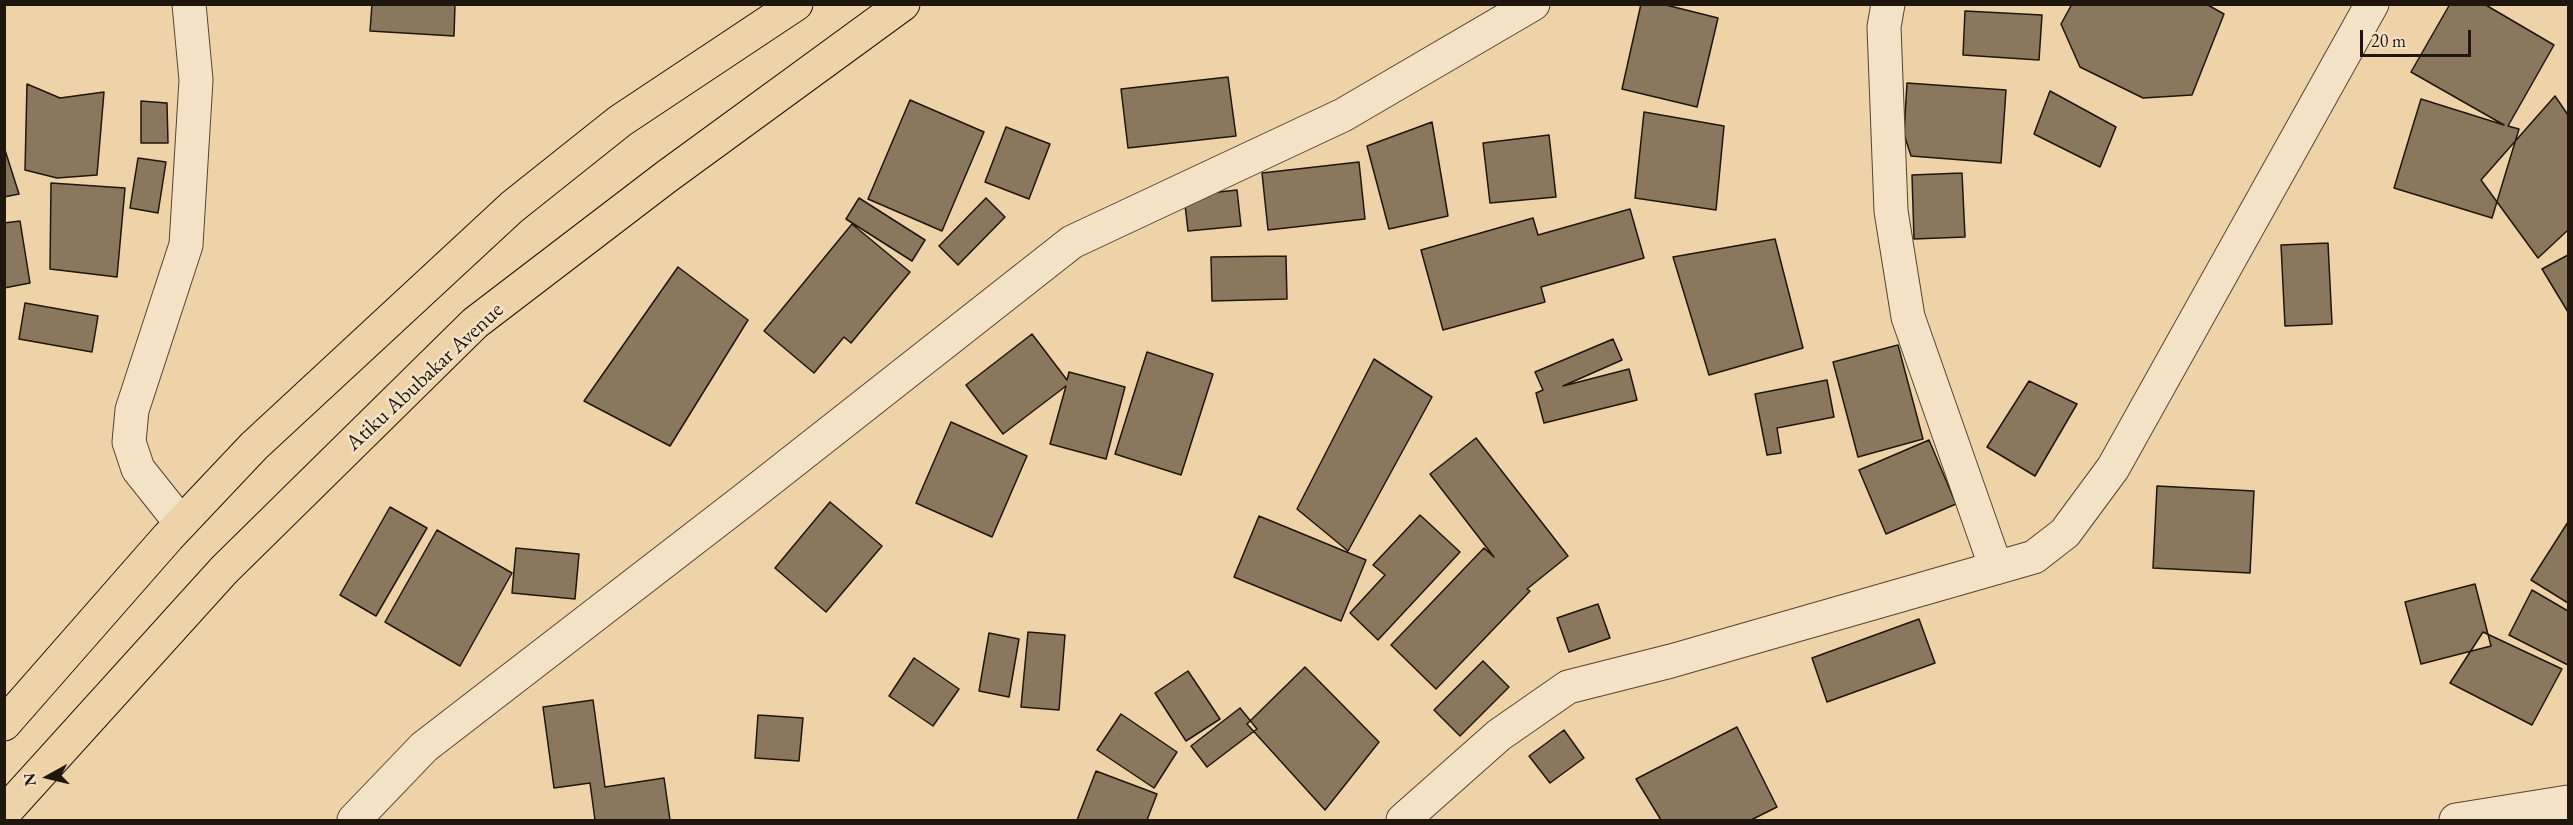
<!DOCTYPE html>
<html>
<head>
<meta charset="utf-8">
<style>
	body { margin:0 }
	#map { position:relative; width:2573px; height:825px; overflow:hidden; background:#edd3a7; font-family:"EB Garamond",serif }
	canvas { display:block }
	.frame { position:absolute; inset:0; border:6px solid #1f160e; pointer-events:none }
	.north { position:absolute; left:18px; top:747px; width:60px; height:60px; -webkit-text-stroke:4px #f3e2c6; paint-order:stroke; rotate:262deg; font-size:16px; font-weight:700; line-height:24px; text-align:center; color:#1f160e }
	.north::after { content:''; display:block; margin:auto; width:21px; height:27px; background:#1f160e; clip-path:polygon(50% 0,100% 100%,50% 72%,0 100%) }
	.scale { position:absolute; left:2360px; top:30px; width:111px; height:27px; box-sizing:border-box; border:3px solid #1f160e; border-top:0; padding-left:8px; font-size:18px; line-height:21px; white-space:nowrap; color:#1f160e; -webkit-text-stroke:4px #f3e2c6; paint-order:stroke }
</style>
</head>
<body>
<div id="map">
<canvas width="2573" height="825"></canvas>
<div class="frame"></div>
<div class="north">N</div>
<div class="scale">20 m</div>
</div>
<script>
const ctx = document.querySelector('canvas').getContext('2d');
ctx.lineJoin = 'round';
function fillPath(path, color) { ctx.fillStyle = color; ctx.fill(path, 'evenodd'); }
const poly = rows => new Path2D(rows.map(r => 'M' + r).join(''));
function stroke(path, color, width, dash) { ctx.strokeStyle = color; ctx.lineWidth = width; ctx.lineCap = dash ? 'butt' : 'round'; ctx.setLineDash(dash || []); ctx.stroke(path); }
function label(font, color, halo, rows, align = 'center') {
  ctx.font = font + ' "EB Garamond",serif'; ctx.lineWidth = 5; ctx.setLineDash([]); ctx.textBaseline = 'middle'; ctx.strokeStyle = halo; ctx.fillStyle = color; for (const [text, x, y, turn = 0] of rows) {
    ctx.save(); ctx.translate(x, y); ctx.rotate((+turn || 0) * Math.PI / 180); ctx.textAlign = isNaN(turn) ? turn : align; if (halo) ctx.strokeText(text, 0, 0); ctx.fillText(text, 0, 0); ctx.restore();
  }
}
const building = poly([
	[372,4,455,4,454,36,370,31,372,4],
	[1641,4,1662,4,1718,18,1697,107,1622,89,1641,4],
	[2072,4,2206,4,2224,14,2192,95,2143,98,2080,67,2061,24,2072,4],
	[2450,4,2484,4,2554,45,2508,126,2519,129,2492,218,2394,188,2421,99,2504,125,2411,72,2450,4],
	[1965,11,2042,15,2039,60,1963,55,1965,11],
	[1228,77,1236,136,1128,148,1121,89,1228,77],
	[1907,83,2006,90,2001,163,1911,156,1904,134,1907,83],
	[27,84,60,98,104,92,97,175,57,178,25,170,27,84],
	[2050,91,2116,127,2100,167,2034,134,2050,91],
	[2555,96,2568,115,2568,230,2538,258,2481,180,2555,96],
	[910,100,984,132,942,231,868,199,910,100],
	[141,101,167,103,168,143,141,143,141,101],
	[1644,112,1724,126,1716,210,1635,198,1644,112],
	[1432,122,1448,216,1389,229,1367,146,1432,122],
	[1006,127,1050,144,1029,199,985,182,1006,127],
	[1549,135,1556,197,1490,203,1483,143,1549,135],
	[4,147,19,194,4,197,4,147],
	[138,158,166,162,158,213,130,208,138,158],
	[1359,162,1365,219,1268,230,1262,173,1359,162],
	[1962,173,1965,237,1914,239,1912,175,1962,173],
	[51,183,125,188,117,277,50,269,51,183],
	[1237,190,1241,226,1188,231,1184,196,1237,190],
	[859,198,925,240,912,261,846,219,859,198],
	[986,198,1005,217,958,265,939,246,986,198],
	[1630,209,1644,258,1541,287,1545,302,1443,330,1421,250,1533,218,1538,235,1630,209],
	[20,221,30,283,4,288,4,223,20,221],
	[852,224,910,272,851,343,844,337,814,373,764,331,852,224],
	[1775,239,1803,348,1709,375,1673,257,1775,239],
	[2328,243,2332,324,2285,326,2281,245,2328,243],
	[2568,255,2568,312,2542,269,2568,255],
	[1286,256,1287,299,1212,301,1211,257,1286,256],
	[678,267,748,320,670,446,584,401,678,267],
	[25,303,98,316,92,352,19,339,25,303],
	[1032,334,1067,380,1069,372,1125,387,1106,459,1050,444,1066,386,1003,434,966,385,1032,334],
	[1613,339,1622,360,1563,386,1629,369,1637,400,1544,423,1536,393,1543,390,1535,372,1613,339],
	[1898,345,1923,439,1858,457,1833,362,1898,345],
	[1147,352,1213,374,1181,475,1115,454,1147,352],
	[1374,359,1432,397,1348,551,1297,509,1374,359],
	[1827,380,1834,417,1777,428,1781,453,1767,455,1755,394,1827,380],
	[2029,381,2077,404,2035,476,1987,447,2029,381],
	[951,422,1027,456,992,537,916,503,951,422],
	[1476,438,1568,556,1527,589,1530,591,1436,689,1391,645,1484,548,1494,557,1430,474,1476,438],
	[1929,440,1956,504,1886,534,1859,470,1929,440],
	[2157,486,2254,491,2250,573,2153,568,2157,486],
	[830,502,882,546,826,612,775,568,830,502],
	[390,507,427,528,376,616,340,595,390,507],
	[1420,515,1460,552,1378,640,1350,613,1385,575,1373,565,1420,515],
	[1259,516,1366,560,1341,621,1234,577,1259,516],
	[2568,522,2568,603,2531,580,2568,522],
	[437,530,512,573,460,666,385,622,437,530],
	[516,548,579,554,575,599,512,593,516,548],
	[2475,584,2491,646,2421,664,2405,602,2475,584],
	[2532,590,2568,611,2568,665,2509,635,2532,590],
	[1598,604,1610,638,1569,652,1557,618,1598,604],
	[1919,619,1935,663,1827,702,1812,658,1919,619],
	[1028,632,1065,635,1059,710,1021,707,1028,632],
	[2483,632,2562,669,2532,725,2450,683,2483,632],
	[989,633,1019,639,1009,697,979,691,989,633],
	[914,658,959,689,933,726,889,696,914,658],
	[1483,661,1509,687,1460,736,1434,710,1483,661],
	[1305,667,1379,742,1325,810,1247,724,1305,667],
	[1188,671,1220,719,1186,741,1155,693,1188,671],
	[593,700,605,787,664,778,670,820,595,820,590,783,554,788,543,707,593,700],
	[1240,708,1257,729,1207,767,1191,746,1240,708],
	[1121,714,1177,752,1154,788,1097,750,1121,714],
	[758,715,803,718,799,761,755,758,758,715],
	[1737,727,1777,807,1751,820,1661,820,1636,779,1737,727],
	[1564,730,1584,758,1550,783,1529,756,1564,730],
	[1096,771,1157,794,1147,820,1077,820,1096,771]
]);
fillPath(building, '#8a785e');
stroke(building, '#1f160e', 1.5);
const minor = poly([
	[1888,4,1884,27,1891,211,1908,317,1996,568],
	[181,523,138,469,129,442,132,410,186,245,196,80,189,4],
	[354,820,424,747,744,500,1072,242,1343,115,1533,4],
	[1403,820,1499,735,1568,687,1671,661,2034,557,2065,533,2113,468,2372,4],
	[2456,820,2568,802]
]);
const major = poly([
	[4,724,168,537,254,446,512,207,620,121,796,4],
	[4,813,224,570,475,323,666,177,903,4]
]);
stroke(minor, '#524534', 35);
stroke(major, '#1f160e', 35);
stroke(minor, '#f3e2c6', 33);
stroke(major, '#edd3a7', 33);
label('22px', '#1f160e', '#f3e2c6', [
	["Atiku Abubakar Avenue",425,377,-43]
]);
</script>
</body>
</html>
